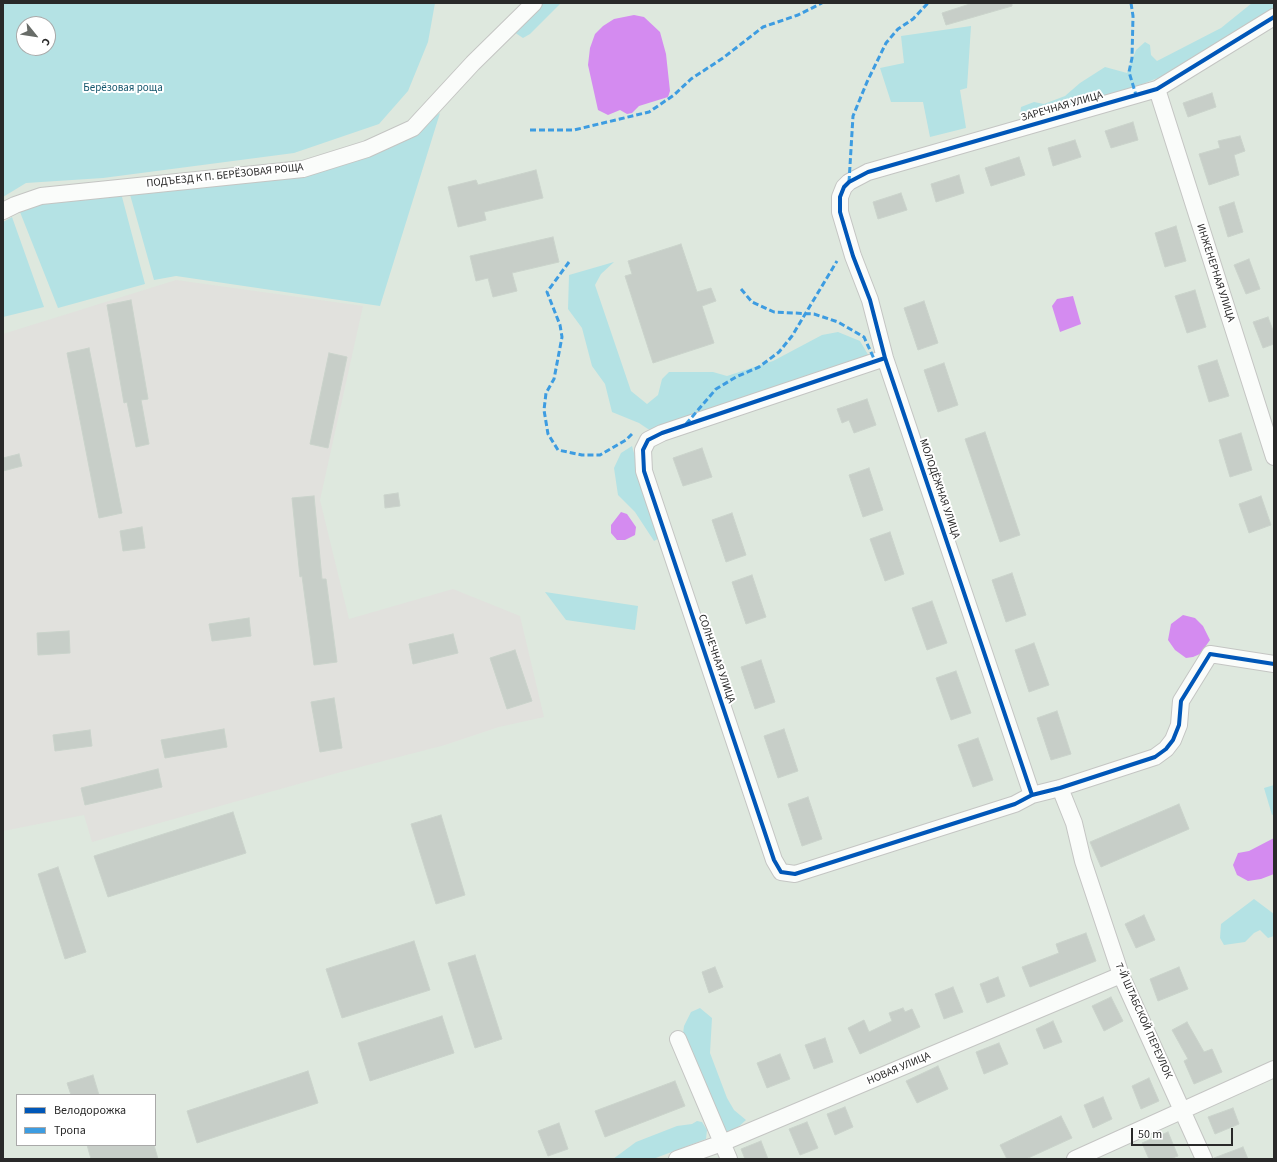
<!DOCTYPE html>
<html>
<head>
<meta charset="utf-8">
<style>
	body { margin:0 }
	#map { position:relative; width:1277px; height:1162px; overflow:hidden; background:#dee8de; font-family:"Source Sans 3",sans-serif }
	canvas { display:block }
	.frame { position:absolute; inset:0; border:4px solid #292929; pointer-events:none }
	.legend { position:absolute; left:16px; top:1094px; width:140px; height:52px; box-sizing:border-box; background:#fff; border:1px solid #a9a9a9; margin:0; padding:5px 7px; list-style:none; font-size:12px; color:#292929 }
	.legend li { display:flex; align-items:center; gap:8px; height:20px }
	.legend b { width:20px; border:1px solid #a9a9a9 }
	.north { position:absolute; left:16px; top:16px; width:40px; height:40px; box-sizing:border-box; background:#fff; border:1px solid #a9a9a9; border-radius:50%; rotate:120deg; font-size:11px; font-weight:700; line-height:16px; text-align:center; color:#292929 }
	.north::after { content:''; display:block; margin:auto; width:14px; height:18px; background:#686c68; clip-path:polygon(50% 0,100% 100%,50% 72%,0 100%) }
	.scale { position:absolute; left:1131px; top:1128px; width:102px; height:18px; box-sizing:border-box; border:2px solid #292929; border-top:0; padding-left:5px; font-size:12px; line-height:14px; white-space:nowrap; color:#292929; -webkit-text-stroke:3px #fff; paint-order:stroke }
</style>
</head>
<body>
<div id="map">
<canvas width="1277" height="1162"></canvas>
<div class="frame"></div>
<ul class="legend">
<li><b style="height:5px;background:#0057b8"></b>Велодорожка</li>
<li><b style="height:5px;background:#3d9ce1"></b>Тропа</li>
</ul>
<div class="north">С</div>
<div class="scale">50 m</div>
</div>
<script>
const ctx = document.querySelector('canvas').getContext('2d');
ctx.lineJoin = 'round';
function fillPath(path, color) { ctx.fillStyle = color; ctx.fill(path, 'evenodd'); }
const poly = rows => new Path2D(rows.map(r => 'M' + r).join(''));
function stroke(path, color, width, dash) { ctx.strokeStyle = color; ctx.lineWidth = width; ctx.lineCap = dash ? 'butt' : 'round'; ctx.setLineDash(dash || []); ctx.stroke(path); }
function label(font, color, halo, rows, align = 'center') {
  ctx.font = font + ' "Source Sans 3",sans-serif'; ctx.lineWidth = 4; ctx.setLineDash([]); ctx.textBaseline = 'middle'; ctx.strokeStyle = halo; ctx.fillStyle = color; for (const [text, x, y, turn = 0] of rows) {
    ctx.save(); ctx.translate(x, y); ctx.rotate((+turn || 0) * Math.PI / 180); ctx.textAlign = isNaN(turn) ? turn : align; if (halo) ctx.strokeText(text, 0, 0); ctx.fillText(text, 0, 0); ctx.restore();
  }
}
fillPath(poly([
	[176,280,363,306,320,500,349,619,453,589,520,616,544,717,499,727,445,745,341,772,92,842,84,815,3,831,3,334]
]), '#e1e1dd');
fillPath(poly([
	[3,3,435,3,428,42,408,91,379,124,294,153,103,178,26,183,3,197],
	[24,24,48,24,48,48,24,48],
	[538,3,561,3,530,34,523,38,514,32],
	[1252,3,1274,3,1274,9,1203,55,1168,74,1122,92,1026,121,1020,116,1021,107,1034,102,1044,104,1065,96,1080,83,1105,67,1127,73,1136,50,1145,42,1150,45,1151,55,1157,61,1221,28],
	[971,26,967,88,960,90,966,128,930,137,923,102,891,102,880,68,904,63,901,36],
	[440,113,380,306,176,276,154,280,129,191,304,173,413,132],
	[121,193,145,284,58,308,18,207],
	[12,217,44,307,3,317,3,222],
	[614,262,601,274,595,285,631,391,647,404,658,395,662,379,669,372,713,372,727,376,773,361,822,335,838,332,860,341,870,358,654,433,639,423,612,412,605,384,592,366,582,328,568,309,569,275],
	[632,446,658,539,654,541,635,512,618,495,614,468,621,453],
	[545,592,638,606,635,630,566,620],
	[1274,785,1274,814,1272,815,1264,788],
	[1254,899,1274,914,1274,936,1268,938,1260,930,1254,933,1245,942,1224,945,1220,938,1221,924],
	[700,1008,712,1018,710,1053,727,1098,734,1110,746,1120,735,1130,724,1136,682,1042,684,1026,691,1012],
	[697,1121,702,1122,707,1130,706,1139,653,1159,613,1159,636,1142,677,1126,692,1124]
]), '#b4e2e4');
fillPath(poly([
	[634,15,644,17,660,32,666,54,670,91,668,97,639,106,632,113,627,114,620,110,608,115,598,110,588,65,590,48,595,34,603,26,614,19],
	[1073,296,1081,324,1060,332,1052,306,1057,299],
	[621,512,627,514,636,527,635,535,625,540,617,540,611,533,611,525],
	[1183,615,1195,618,1203,626,1210,640,1200,654,1193,657,1186,658,1175,650,1168,640,1171,624],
	[1274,838,1274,874,1261,879,1248,881,1237,875,1233,865,1238,853,1249,851]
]), '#d48bf0');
const building = poly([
	[973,3,1012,3,1012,6,946,25,942,13,973,3],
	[1212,93,1216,107,1188,117,1183,103,1212,93],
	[1133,122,1138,140,1111,148,1105,131,1133,122],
	[1240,136,1245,151,1234,155,1239,175,1209,185,1199,154,1220,148,1218,141,1240,136],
	[1075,140,1081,157,1053,166,1048,148,1075,140],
	[1019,157,1025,175,991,186,985,168,1019,157],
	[536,170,543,198,484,212,486,220,458,227,448,187,476,180,478,185,536,170],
	[959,175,964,193,936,202,931,184,959,175],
	[901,193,907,210,878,219,873,202,901,193],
	[1234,202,1243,232,1228,237,1219,207,1234,202],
	[1176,226,1186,261,1165,267,1155,233,1176,226],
	[553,237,559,262,512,273,517,291,493,297,488,278,476,281,470,256,553,237],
	[681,244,697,292,711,288,716,301,702,306,714,343,653,363,625,276,632,274,628,261,681,244],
	[1249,259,1260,289,1246,294,1234,265,1249,259],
	[1195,290,1206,327,1187,333,1175,296,1195,290],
	[131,300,148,399,141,400,149,444,136,447,127,402,124,403,107,305,131,300],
	[924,301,938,343,918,350,904,308,924,301],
	[1268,317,1274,333,1274,344,1263,348,1253,322,1268,317],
	[89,348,122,513,99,518,67,353,89,348],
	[329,353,347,357,328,448,310,444,329,353],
	[1217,360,1229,396,1209,402,1198,366,1217,360],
	[944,363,958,405,938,412,924,370,944,363],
	[867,399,876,425,854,433,849,420,842,423,837,409,867,399],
	[985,432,1020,535,1000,542,965,439,985,432],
	[1241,433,1252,470,1230,477,1219,440,1241,433],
	[702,448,712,477,683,486,673,458,702,448],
	[19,454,22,466,3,471,3,458,19,454],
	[869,468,883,510,863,517,849,475,869,468],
	[398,493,400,506,385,508,384,495,398,493],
	[314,496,322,579,326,579,337,662,314,665,302,576,300,577,292,498,314,496],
	[1261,496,1271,525,1249,533,1239,504,1261,496],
	[732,513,746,555,726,562,712,520,732,513],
	[142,527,145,548,123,551,120,531,142,527],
	[890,532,904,574,885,581,870,539,890,532],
	[1012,573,1026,615,1006,622,992,580,1012,573],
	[752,575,766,617,746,624,732,582,752,575],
	[932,601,947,643,927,650,912,608,932,601],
	[249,618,251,636,212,641,209,624,249,618],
	[69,631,70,653,38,655,37,633,69,631],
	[453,634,458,653,413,664,409,644,453,634],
	[1034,643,1049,685,1029,692,1015,650,1034,643],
	[515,650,532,701,507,709,490,658,515,650],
	[761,660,775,702,755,709,741,667,761,660],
	[956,671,971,713,951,720,936,678,956,671],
	[334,698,342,748,320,752,311,702,334,698],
	[1057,711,1071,754,1051,760,1037,718,1057,711],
	[224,729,227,747,165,758,161,740,224,729],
	[784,729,798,771,778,778,764,736,784,729],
	[90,730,92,746,55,751,53,735,90,730],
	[978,738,993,780,973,787,958,745,978,738],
	[158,769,162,787,85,805,81,788,158,769],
	[808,797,822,839,802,846,788,804,808,797],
	[1179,804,1189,829,1101,867,1090,842,1179,804],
	[233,812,246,853,108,897,94,856,233,812],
	[441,815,465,895,436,904,411,824,441,815],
	[58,867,86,952,65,959,38,874,58,867],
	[1144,915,1155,940,1136,948,1125,924,1144,915],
	[1086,933,1096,961,1030,987,1022,967,1059,953,1056,944,1086,933],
	[414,941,430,990,342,1018,326,969,414,941],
	[475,955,502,1039,475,1048,448,963,475,955],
	[715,967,723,987,709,993,702,972,715,967],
	[1179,967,1188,989,1158,1001,1150,979,1179,967],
	[998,977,1005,996,987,1003,980,984,998,977],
	[953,987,963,1012,944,1019,935,994,953,987],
	[1111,997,1123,1021,1104,1031,1092,1006,1111,997],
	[903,1008,905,1012,912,1009,920,1027,860,1054,848,1028,864,1020,869,1032,892,1021,889,1013,903,1008],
	[442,1016,454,1053,370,1081,358,1043,442,1016],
	[1053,1021,1062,1042,1044,1049,1036,1029,1053,1021],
	[1187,1022,1204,1052,1212,1049,1222,1072,1194,1084,1184,1061,1188,1059,1172,1030,1187,1022],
	[825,1038,833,1062,814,1069,805,1045,825,1038],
	[999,1043,1008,1064,984,1074,976,1052,999,1043],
	[780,1054,790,1079,767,1088,757,1063,780,1054],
	[938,1066,948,1089,917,1103,906,1081,938,1066],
	[308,1071,318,1103,197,1143,187,1111,308,1071],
	[93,1075,99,1095,71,1095,67,1083,93,1075],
	[1149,1078,1159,1101,1141,1109,1132,1086,1149,1078],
	[675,1081,685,1106,605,1137,595,1111,675,1081],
	[1103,1097,1112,1119,1093,1128,1084,1105,1103,1097],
	[845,1107,853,1127,835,1135,827,1114,845,1107],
	[1233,1108,1239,1124,1215,1134,1208,1117,1233,1108],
	[1061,1116,1072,1138,1026,1159,1007,1159,1000,1145,1061,1116],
	[807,1122,818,1148,800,1155,789,1129,807,1122],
	[559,1123,568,1149,548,1156,538,1131,559,1123],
	[1168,1132,1178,1156,1170,1159,1149,1159,1142,1143,1168,1132],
	[761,1141,768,1159,745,1159,741,1149,761,1141],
	[87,1145,154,1145,158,1159,91,1159,87,1145],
	[1243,1147,1248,1159,1214,1159,1214,1158,1243,1147]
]);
fillPath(building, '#c7cec8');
stroke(building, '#cad3cb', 1);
const minor = poly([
	[1157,89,1274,457],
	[3,211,15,205,41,196,303,169,367,149,413,128,473,63,534,3],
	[885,358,662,433,648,440,643,450,644,471,774,860,781,872,795,874,1015,804,1032,795,1060,788,1155,757,1166,749,1173,740,1179,725,1181,701,1210,654,1274,664],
	[1060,788,1074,823,1083,861,1121,975,1204,1159],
	[1032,795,885,358,870,300,853,256,840,212,840,197,844,187,849,182,868,172,1157,89,1274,17],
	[678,1039,729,1159],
	[677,1159,722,1143,1121,975],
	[1075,1159,1274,1069]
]);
stroke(minor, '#c4c5c3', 18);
stroke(minor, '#fafcfa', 16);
stroke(poly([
	[1131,3,1133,16,1132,58,1129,72,1136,95],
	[530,130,574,130,649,112,674,95,691,79,723,58,763,27,798,15,822,3],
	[849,182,853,116,867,82,886,43,898,29,913,19,928,3],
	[569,262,547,292,560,325,562,337,554,379,546,393,544,410,548,434,558,450,582,455,600,455,626,440,632,434],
	[741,289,752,302,774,312,814,314,838,322,864,337,875,361],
	[686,424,716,389,736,377,759,367,779,352,792,336,837,261]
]), '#3d9ce1', 3, [6, 3]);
stroke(poly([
	[885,358,662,433,648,440,643,450,644,471,774,860,781,872,795,874,1015,804,1032,795,1060,788,1155,757,1166,749,1173,740,1179,725,1181,701,1210,654,1274,664],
	[1032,795,885,358,870,300,853,256,840,212,840,197,844,187,849,182,868,172,1157,89,1274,17]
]), '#0057b8', 4);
label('11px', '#14566c', '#fff', [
	["Берёзовая роща",123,89]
]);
label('11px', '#292929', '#fff', [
	["ЗАРЕЧНАЯ УЛИЦА",1062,107,-16],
	["ПОДЪЕЗД К П. БЕРЁЗОВАЯ РОЩА",225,176,-6],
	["ИНЖЕНЕРНАЯ УЛИЦА",1215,273,72],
	["МОЛОДЁЖНАЯ УЛИЦА",939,489,71],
	["СОЛНЕЧНАЯ УЛИЦА",716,659,71],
	["7-Й ШТАБСКОЙ ПЕРЕУЛОК",1143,1021,66],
	["НОВАЯ УЛИЦА",899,1069,-23]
]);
</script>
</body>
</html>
